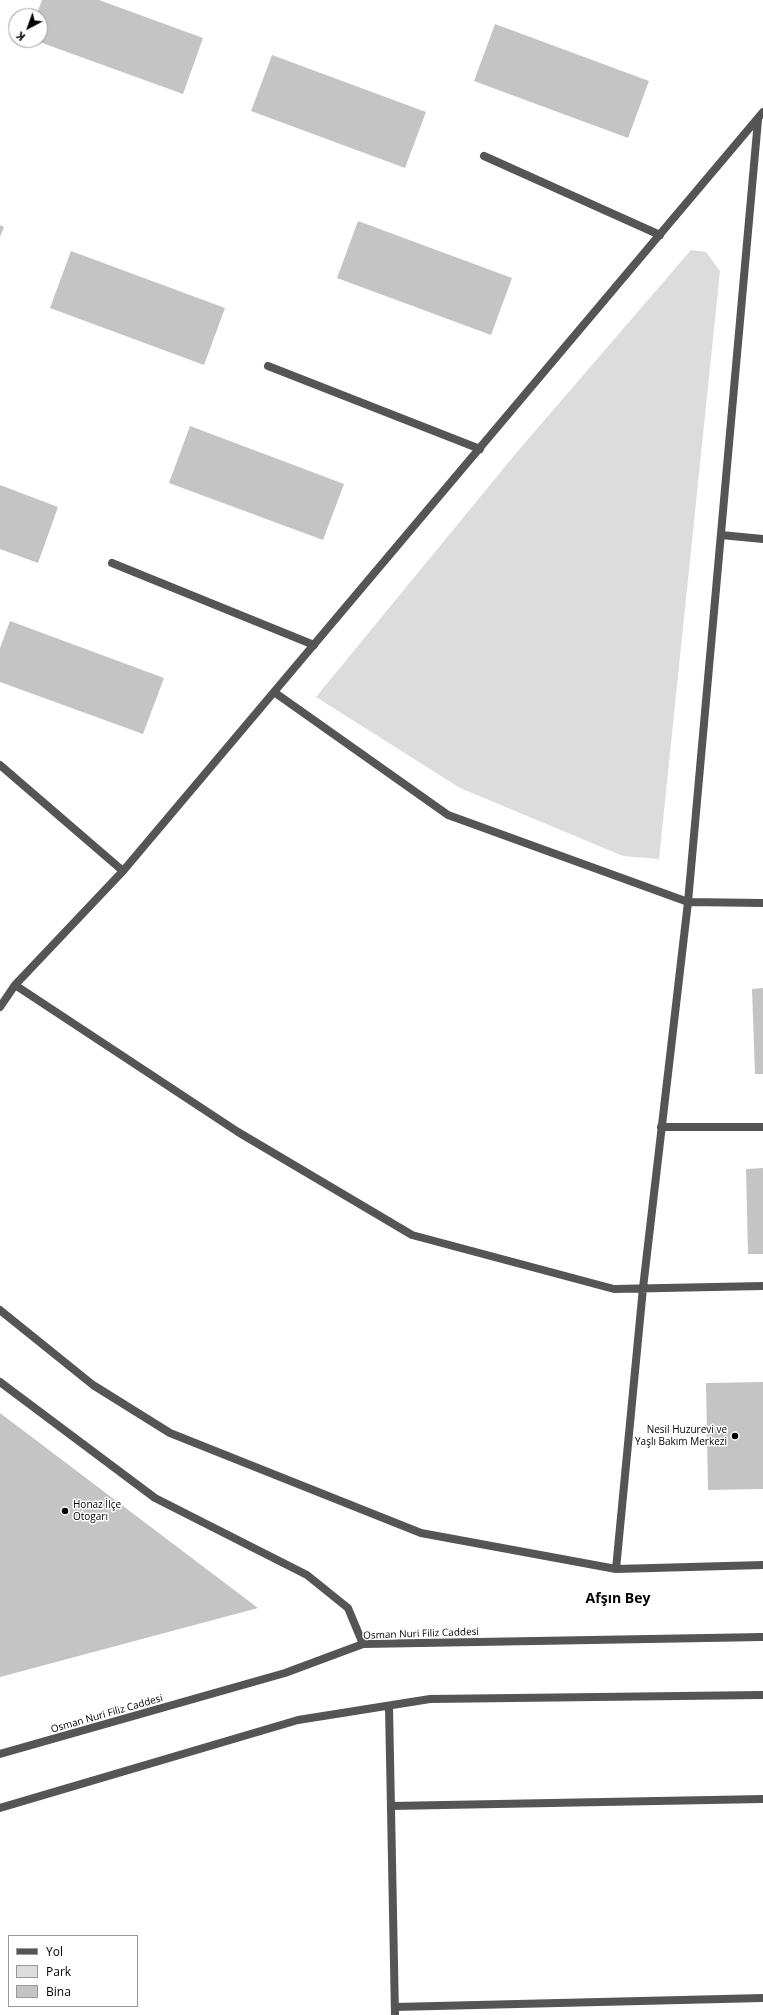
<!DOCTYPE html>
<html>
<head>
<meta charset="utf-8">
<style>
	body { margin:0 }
	#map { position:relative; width:763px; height:2015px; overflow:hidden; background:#fff; font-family:"Open Sans",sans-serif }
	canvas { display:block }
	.legend { position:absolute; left:8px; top:1935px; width:130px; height:72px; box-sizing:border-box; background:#fff; border:1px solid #999; margin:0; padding:5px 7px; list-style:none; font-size:12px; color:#000 }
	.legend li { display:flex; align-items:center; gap:8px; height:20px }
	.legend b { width:20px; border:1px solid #999 }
	.north { position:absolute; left:8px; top:8px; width:40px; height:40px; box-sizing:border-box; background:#fff; border:1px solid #999; border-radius:50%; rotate:221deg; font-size:11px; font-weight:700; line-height:16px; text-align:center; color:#000 }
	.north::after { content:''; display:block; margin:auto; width:14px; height:18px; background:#000; clip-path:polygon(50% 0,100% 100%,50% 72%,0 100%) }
</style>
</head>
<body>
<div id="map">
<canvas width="763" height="2015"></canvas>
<ul class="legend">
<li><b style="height:5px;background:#555"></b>Yol</li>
<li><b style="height:11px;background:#dcdcdc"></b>Park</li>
<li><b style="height:11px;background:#c4c4c4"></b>Bina</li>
</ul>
<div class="north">K</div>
</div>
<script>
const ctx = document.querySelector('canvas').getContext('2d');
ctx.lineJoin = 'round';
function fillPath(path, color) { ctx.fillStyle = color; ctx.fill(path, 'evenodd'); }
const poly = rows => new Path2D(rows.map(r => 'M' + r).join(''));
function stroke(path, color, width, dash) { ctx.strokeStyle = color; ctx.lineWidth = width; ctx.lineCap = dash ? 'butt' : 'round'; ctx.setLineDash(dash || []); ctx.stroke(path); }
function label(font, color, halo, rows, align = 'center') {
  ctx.font = font + ' "Open Sans",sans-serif'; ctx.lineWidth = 3; ctx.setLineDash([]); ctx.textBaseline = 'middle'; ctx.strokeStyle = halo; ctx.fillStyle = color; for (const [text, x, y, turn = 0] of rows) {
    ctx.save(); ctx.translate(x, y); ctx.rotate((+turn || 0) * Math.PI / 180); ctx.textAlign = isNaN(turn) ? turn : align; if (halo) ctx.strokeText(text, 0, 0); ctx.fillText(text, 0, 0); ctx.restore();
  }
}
fillPath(poly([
	[691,250,706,252,720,271,659,859,623,856,460,788,316,697,517,452]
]), '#dcdcdc');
fillPath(poly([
	[42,0,99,0,203,38,183,94,34,40,40,40,40,16,36,16],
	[495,24,649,81,628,138,474,81],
	[272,55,426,112,405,168,251,111],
	[358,221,512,278,491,335,337,278],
	[0,225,4,227,0,237],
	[71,251,225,308,204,365,50,308],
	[190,426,344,484,323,540,169,483],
	[0,485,58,507,38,563,0,549],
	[10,621,164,678,143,734,0,682,0,648],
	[763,988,763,1074,755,1074,752,989],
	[763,1168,763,1254,748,1254,746,1169],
	[763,1382,763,1489,708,1490,706,1383],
	[0,1413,258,1608,0,1677]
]), '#c4c4c4');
stroke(poly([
	[484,156,660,235],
	[268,366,480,449],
	[721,535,763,539],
	[112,563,314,645],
	[661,1127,763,1127],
	[391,1806,763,1799],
	[395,2007,763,1998]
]), '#555', 8);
stroke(poly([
	[274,692,448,815,688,902,763,903],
	[0,765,123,871],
	[15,985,238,1132,412,1235,614,1289,763,1286],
	[0,1007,15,985,123,871,763,112],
	[0,1310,93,1385,170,1433,421,1533,616,1569,763,1565],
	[0,1382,155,1498,307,1575,348,1608,363,1644],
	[616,1569,643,1288,688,902,758,120],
	[389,1706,395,2015]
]), '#555', 8);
stroke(poly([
	[0,1754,285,1673,363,1644,763,1637],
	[0,1808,298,1720,430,1699,763,1695]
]), '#555', 8);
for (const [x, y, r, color] of [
	[735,1436,4,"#000"],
	[65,1511,4,"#000"]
]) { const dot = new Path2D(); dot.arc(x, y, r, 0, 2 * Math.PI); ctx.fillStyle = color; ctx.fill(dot); stroke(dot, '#fff', 1.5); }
label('10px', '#000', '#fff', [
	["Nesil Huzurevi ve",727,1430],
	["Yaşlı Bakım Merkezi",727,1442],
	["Honaz İlçe",73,1505,"left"],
	["Otogarı",73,1517,"left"]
], 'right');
label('10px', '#000', '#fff', [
	["Osman Nuri Filiz Caddesi",421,1634,-2],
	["Osman Nuri Filiz Caddesi",107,1714,-16]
]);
label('bold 14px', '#000', '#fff', [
	["Afşın Bey",618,1599]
]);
</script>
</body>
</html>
